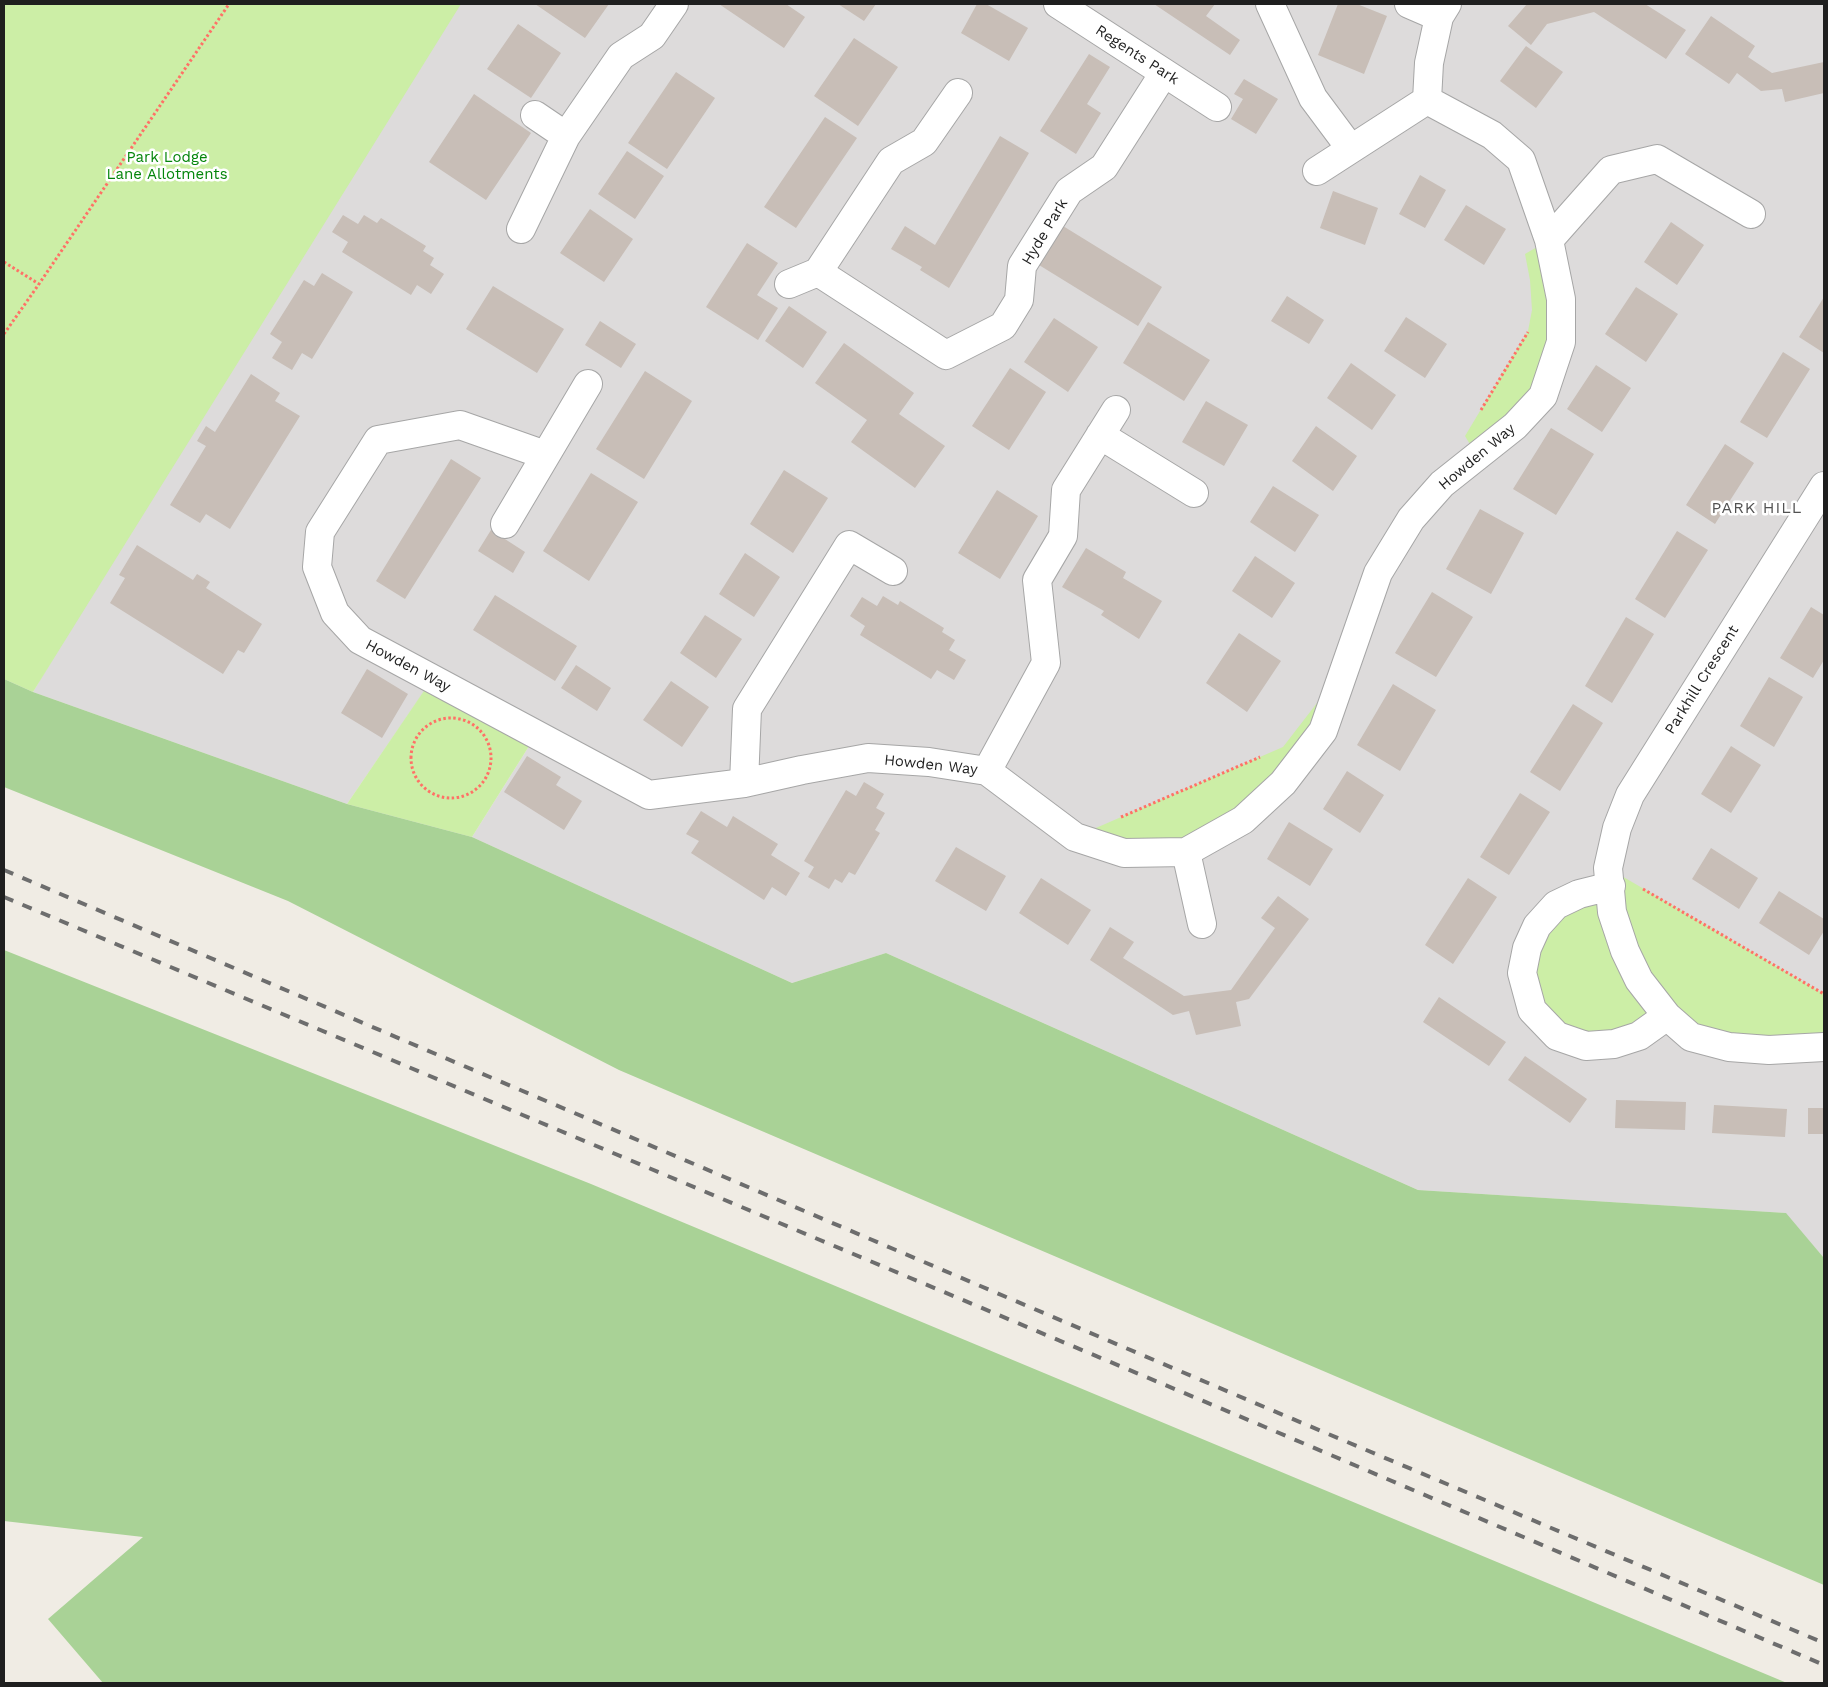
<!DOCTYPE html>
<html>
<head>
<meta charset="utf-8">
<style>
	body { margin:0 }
	#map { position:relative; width:1828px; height:1687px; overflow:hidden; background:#f0ece4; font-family:"Work Sans",sans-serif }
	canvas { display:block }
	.frame { position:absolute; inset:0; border:5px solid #1f1f1f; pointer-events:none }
</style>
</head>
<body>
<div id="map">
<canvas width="1828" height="1687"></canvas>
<div class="frame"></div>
</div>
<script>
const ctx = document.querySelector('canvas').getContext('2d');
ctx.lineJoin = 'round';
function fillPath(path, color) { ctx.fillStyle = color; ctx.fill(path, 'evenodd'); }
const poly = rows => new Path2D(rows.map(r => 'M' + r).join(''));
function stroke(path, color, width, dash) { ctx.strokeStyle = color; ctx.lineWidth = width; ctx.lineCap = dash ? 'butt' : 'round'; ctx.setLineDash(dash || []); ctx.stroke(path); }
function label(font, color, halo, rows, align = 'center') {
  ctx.font = font + ' "Work Sans",sans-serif'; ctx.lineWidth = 5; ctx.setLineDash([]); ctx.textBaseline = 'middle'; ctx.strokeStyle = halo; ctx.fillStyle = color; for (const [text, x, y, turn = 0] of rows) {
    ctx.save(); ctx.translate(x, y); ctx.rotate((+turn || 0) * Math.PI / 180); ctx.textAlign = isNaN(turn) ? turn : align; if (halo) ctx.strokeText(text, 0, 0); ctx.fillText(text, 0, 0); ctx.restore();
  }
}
fillPath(poly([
	[439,4,1824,4,1824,1258,1785,1213,1418,1190,886,953,792,983,472,837,536,735,432,680,347,804,33,692]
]), '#dddbdb');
fillPath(poly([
	[4,4,461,4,33,692,4,679],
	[1549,240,1561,299,1543,396,1477,456,1465,436,1528,331,1532,310,1530,280,1525,254],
	[1344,668,1323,731,1186,852,1075,837,1283,747],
	[432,679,536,735,472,837,347,804],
	[1608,868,1824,994,1824,1047,1769,1050,1667,1017,1586,1046,1532,1010,1527,948]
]), '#cceea6');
fillPath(poly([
	[4,679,33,692,347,804,472,837,792,983,886,953,1418,1190,1786,1213,1824,1258,1824,1585,619,1070,288,901,4,787],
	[4,950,591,1184,1787,1683,103,1683,48,1619,143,1537,4,1521]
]), '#a9d296');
fillPath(poly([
	[535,4,609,4,585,38],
	[719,4,786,4,805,17,784,48],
	[838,4,876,4,864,21],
	[977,4,986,4,1028,28,1009,61,961,33],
	[1154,4,1215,4,1206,16,1240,40,1230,55],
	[1338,4,1357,4,1387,16,1364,74,1318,55],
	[1527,4,1645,4,1686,30,1666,59,1594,12,1547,24,1531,45,1508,26],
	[1711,16,1755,46,1748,57,1772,73,1824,62,1824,93,1785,102,1782,89,1761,91,1737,73,1729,84,1685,54],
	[518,24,561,53,531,98,487,69],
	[854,38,898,67,858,126,814,96],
	[1526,46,1563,72,1536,108,1500,81],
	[1089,54,1110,67,1087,104,1101,113,1076,154,1040,131],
	[676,72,715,98,667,169,628,143],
	[1244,79,1278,99,1256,134,1231,119,1243,99,1234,94],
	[474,94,531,133,486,200,429,162],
	[825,117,857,138,796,228,764,207],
	[1000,136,1029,153,949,288,920,270,922,267,891,249,905,226,935,245],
	[627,151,664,176,635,219,598,194],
	[1420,175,1446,190,1425,228,1399,214],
	[1333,191,1378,208,1365,245,1320,228],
	[1466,205,1506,229,1484,265,1444,240],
	[590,209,633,239,604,282,560,253],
	[343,215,358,224,364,215,377,223,381,218,426,246,423,251,434,258,430,265,444,274,431,294,417,285,411,295,342,252,348,242,332,232],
	[1671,222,1704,245,1677,285,1644,262],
	[1063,226,1162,287,1138,326,1039,265],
	[747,243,778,263,757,295,778,308,758,340,706,307],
	[322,273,353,292,312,359,302,353,292,370,272,358,282,342,270,334,304,280,314,286],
	[493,286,564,329,537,373,466,329],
	[1636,287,1678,314,1646,362,1605,334],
	[1287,296,1324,320,1309,344,1271,321],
	[1824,297,1824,353,1799,337],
	[789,306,827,332,803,368,765,341],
	[1406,317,1447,344,1425,378,1384,351],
	[1054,318,1098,347,1068,392,1024,362],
	[600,321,636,344,621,368,585,345],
	[1148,322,1210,360,1184,401,1123,363],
	[844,343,914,393,899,414,945,446,915,488,851,442,867,420,815,383],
	[1783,352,1810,369,1767,438,1740,422],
	[1351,363,1396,395,1372,430,1327,398],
	[1596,365,1631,388,1602,432,1567,409],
	[1010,368,1046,392,1009,450,972,426],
	[645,371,692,401,644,479,596,449],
	[251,374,280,393,275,401,300,416,230,529,206,514,200,523,170,505,206,446,197,441,206,426,215,432],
	[1206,401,1248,425,1224,466,1182,442],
	[1316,426,1357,456,1333,491,1292,461],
	[1551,428,1594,454,1556,515,1513,489],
	[1725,444,1754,463,1715,524,1686,505],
	[451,459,481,478,405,599,376,581],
	[784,470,828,498,793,553,750,524],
	[591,473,638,502,589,581,543,551],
	[1273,486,1319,515,1295,552,1250,522],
	[997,490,1038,516,1000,579,958,553],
	[1480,509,1524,533,1491,594,1446,569],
	[491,530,525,552,513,573,478,551],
	[1677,531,1708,550,1665,618,1635,599],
	[137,545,193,580,197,574,210,582,206,588,262,624,244,653,238,650,223,674,110,603,125,578,119,575],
	[1086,548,1126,572,1123,578,1162,601,1139,639,1101,615,1104,611,1062,587],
	[745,553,780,577,754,617,719,594],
	[1255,556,1295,583,1272,618,1232,591],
	[1432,592,1473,617,1436,677,1395,653],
	[495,595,577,646,555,681,473,630],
	[883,596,898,605,900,601,944,628,942,632,955,640,949,650,966,660,954,680,937,670,931,679,860,635,865,626,850,616,862,597,877,606],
	[1811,607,1824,615,1824,660,1813,678,1780,658],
	[705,615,742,639,716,678,680,653],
	[1626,617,1654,634,1612,703,1585,686],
	[1239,633,1281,661,1247,712,1206,683],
	[576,665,611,688,597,711,561,688],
	[367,669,408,694,382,738,341,713],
	[1769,677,1803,697,1774,747,1740,726],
	[671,681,709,707,682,747,643,720],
	[1393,684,1436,710,1400,771,1357,745],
	[1573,704,1603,723,1560,791,1530,772],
	[1731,746,1761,765,1731,813,1701,794],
	[527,756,561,777,556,785,582,801,564,830,504,792],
	[1347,771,1384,795,1360,833,1323,809],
	[864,782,884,794,876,808,885,813,875,830,880,833,855,875,849,872,842,883,835,879,829,889,808,877,814,867,804,861,846,790,856,796],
	[1520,793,1550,812,1509,875,1480,857],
	[701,811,727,827,733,816,778,844,771,855,800,873,786,896,772,887,764,900,691,853,699,841,686,834],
	[1289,822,1333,849,1310,886,1267,859],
	[956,847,1006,876,986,911,935,881],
	[1711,848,1758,878,1739,909,1692,879],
	[1041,878,1091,910,1068,945,1019,913],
	[1468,878,1497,897,1453,964,1425,945],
	[1779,891,1824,919,1824,931,1809,955,1759,923],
	[1278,896,1309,919,1249,999,1236,1002,1241,1026,1196,1035,1189,1011,1173,1015,1090,960,1110,927,1134,942,1123,958,1184,996,1231,990,1275,928,1261,918],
	[1439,997,1506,1042,1489,1066,1423,1022],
	[1525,1056,1587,1099,1570,1123,1508,1080],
	[1616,1100,1686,1102,1685,1130,1615,1128],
	[1714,1105,1787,1109,1785,1137,1712,1133],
	[1808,1108,1824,1108,1824,1134,1808,1134]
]), '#c8beb7');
const minor = poly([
	[1058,4,1217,107],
	[1270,4,1313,98,1351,149],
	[1409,4,1439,17],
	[535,115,566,136],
	[1317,171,1427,100],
	[521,229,566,136,621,56,652,36,674,4],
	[1549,240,1611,170,1657,159,1751,214],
	[818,272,891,161,924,142,958,93],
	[789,284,818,272,946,355,1003,326,1019,300,1022,266,1069,191,1104,167,1164,73],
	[1100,435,1194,493],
	[545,455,460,425,378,440,320,532,317,567,335,613,360,640,649,795,744,783,802,770,868,758,929,762,987,771,1075,837,1124,853,1186,852,1243,820,1283,783,1323,731,1378,573,1411,519,1442,484,1515,426,1543,396,1561,342,1561,299,1549,240,1521,160,1492,135,1427,100,1429,63,1439,17,1447,4],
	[1824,486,1630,795,1617,828,1608,868,1612,912,1625,951,1639,980,1667,1016,1691,1037,1729,1047,1769,1050,1824,1047],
	[505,524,588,384],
	[987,771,1046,663,1037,580,1063,536,1066,490,1116,410],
	[744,783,747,709,849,545,893,571],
	[1186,852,1202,924],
	[1611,886,1579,894,1556,905,1537,926,1527,948,1522,973,1532,1010,1557,1036,1586,1046,1614,1044,1639,1036,1667,1016]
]);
stroke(minor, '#a6a6a6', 30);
stroke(poly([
	[4,262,39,284],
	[4,334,39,284,229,4],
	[1481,410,1528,332],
	'411 758a40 40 0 1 1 80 0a40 40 0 1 1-80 0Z',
	[1121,817,1260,757],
	[1643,889,1824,994]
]), '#ff7166', 3, [2.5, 2.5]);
stroke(minor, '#fff', 28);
stroke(poly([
	[4,870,1269,1409,1824,1643],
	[4,897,1265,1427,1824,1665]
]), '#6d6d6d', 4, [10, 10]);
label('15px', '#1f1f1f', '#fff', [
	["Regents Park",1137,55,33],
	["Hyde Park",1045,232,-59],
	["Howden Way",1477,457,-40],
	["Howden Way",408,666,28],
	["Parkhill Crescent",1702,680,-58],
	["Howden Way",931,765,6]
]);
label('15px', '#04850b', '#fff', [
	["Park Lodge",167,158],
	["Lane Allotments",167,175]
]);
ctx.letterSpacing = '1px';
label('16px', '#525252', '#fff', [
	["PARK HILL",1757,508]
]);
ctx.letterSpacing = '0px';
</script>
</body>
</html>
